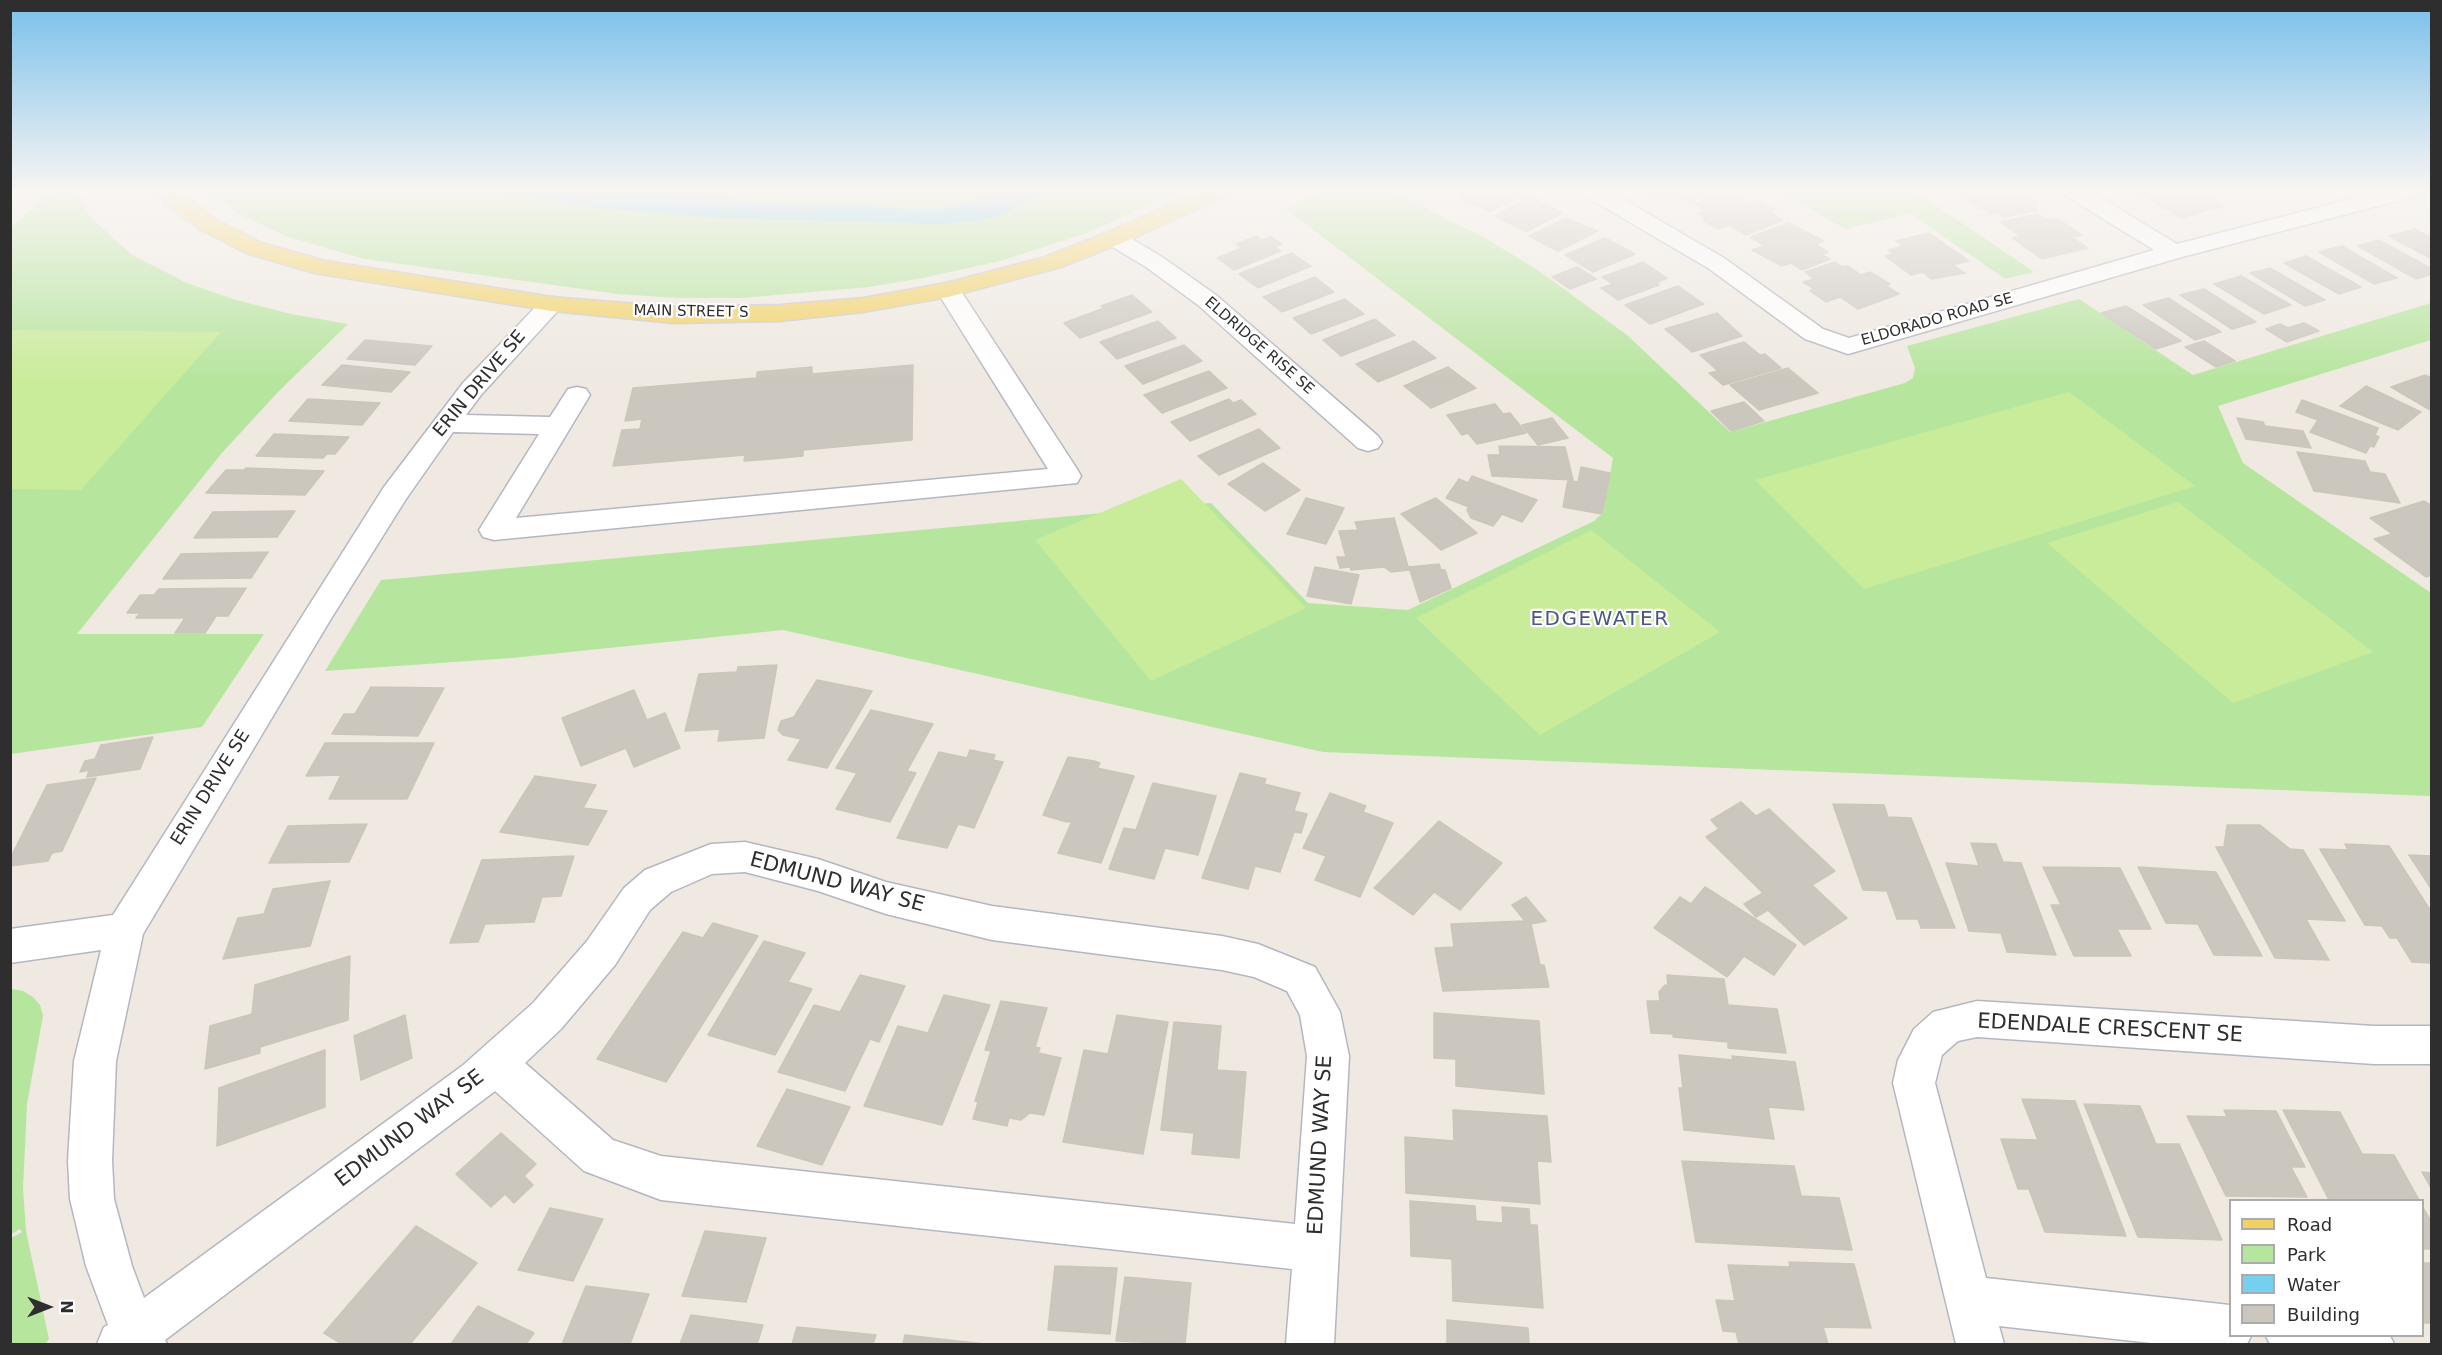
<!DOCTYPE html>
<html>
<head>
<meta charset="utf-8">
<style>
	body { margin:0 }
	#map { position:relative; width:2442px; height:1355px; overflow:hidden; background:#efe9e1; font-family:"DejaVu Sans",sans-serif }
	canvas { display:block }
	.frame { position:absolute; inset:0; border:12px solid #2e2e2e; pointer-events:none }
	.legend { position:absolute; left:2229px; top:1199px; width:195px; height:138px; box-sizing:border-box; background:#fff; border:2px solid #ababab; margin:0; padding:8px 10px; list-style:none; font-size:18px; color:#2e2e2e }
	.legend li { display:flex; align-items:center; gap:12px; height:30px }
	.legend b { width:30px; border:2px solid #ababab }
	.north { position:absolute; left:18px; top:1277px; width:60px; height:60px; -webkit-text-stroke:4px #fff; paint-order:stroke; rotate:90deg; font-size:16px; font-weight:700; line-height:24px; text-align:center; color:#2e2e2e }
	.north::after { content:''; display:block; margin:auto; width:21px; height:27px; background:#2e2e2e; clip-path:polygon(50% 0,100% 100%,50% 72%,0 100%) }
</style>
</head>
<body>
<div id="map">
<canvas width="2442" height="1355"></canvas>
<div class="frame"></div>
<ul class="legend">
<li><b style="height:8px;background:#f2d163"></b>Road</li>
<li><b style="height:16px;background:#b6e59e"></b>Park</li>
<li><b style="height:16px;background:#75cff0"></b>Water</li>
<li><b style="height:16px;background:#cbc7bf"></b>Building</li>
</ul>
<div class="north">N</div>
</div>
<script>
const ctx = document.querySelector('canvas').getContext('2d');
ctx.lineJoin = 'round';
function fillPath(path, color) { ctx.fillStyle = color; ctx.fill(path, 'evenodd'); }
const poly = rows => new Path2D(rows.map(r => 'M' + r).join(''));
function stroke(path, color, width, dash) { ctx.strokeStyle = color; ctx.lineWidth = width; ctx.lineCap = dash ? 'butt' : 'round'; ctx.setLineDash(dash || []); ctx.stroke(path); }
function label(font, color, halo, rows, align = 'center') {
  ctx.font = font + ' "DejaVu Sans",sans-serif'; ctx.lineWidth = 4.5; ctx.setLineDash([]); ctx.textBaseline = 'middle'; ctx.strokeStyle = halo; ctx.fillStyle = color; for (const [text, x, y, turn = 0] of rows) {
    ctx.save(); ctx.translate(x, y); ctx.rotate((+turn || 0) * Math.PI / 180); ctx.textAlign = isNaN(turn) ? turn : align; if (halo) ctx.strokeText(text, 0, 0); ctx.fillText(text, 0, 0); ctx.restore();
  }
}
fillPath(poly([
	[53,191,76,191,91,218,132,255,187,283,236,300,291,314,348,324,278,392,221,454,77,634,264,634,202,727,11,754,10,228],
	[207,191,1178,191,1087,233,1000,261,923,278,869,287,742,298,676,298,618,294,365,259,288,237,244,217],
	[1324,191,1392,191,1485,238,1539,271,1627,335,1730,432,1905,383,1913,378,1915,368,1907,346,2079,299,2193,375,2431,303,2431,340,2218,406,2243,463,2431,593,2431,796,1323,752,783,630,512,658,325,671,381,580,1211,503,1308,603,1408,610,1594,521,1603,513,1613,458,1286,209],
	[1780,191,1915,191,2034,272,2005,279,1911,214,1845,229],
	[11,989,23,991,33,997,40,1005,43,1016,27,1104,23,1188,26,1231,49,1339,45,1344,11,1344,11,1238,22,1232,20,1229,11,1234]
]), '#b6e59e');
fillPath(poly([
	[11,330,221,332,81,490,11,489],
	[2069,392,2195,486,1864,589,1755,480],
	[1181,479,1306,608,1151,681,1035,540],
	[2178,502,2373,652,2233,703,2047,543],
	[1591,530,1720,632,1540,735,1416,618]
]), '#c9ec9a');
fillPath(poly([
	[491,191,673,191,758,204,871,205,906,210,944,210,1002,191,1044,191,1004,214,980,221,940,224,721,218,588,207]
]), '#75cff0');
const building = poly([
	[1462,191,1512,191,1521,195,1489,212,1459,197,1462,196,1457,194,1462,191],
	[1648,191,1716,191,1690,202,1679,197,1672,200,1661,194,1657,196,1648,191],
	[1965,191,2019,191,2035,202,2028,204,2037,210,2005,217,1998,213,1991,214,1964,196,1970,194,1965,191],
	[2148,191,2196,191,2224,206,2182,218,2140,193,2148,191],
	[1722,194,1731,199,1737,196,1750,204,1757,201,1775,210,1770,212,1783,220,1746,235,1729,225,1718,229,1702,220,1706,219,1697,213,1705,210,1695,204,1722,194],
	[1531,197,1562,213,1526,232,1495,216,1531,197],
	[2037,214,2047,220,2057,218,2082,235,2072,237,2088,248,2042,259,2012,238,2020,236,2000,222,2037,214],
	[1566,218,1598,231,1558,251,1529,236,1566,218],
	[1789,223,1824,241,1815,244,1828,252,1822,255,1830,259,1802,270,1791,263,1782,266,1752,250,1765,246,1750,237,1789,223],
	[2415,229,2432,238,2432,259,2389,236,2415,229],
	[1929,233,1969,261,1953,265,1965,273,1931,279,1923,272,1911,275,1885,256,1893,254,1888,250,1903,246,1896,241,1929,233],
	[1256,236,1262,240,1271,237,1282,244,1275,247,1281,251,1234,270,1217,258,1242,248,1236,244,1256,236],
	[1605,238,1635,254,1593,272,1565,255,1605,238],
	[2379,240,2432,269,2432,274,2416,279,2358,246,2379,240],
	[2342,246,2397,278,2374,284,2319,252,2342,246],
	[1292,253,1311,266,1258,288,1239,274,1292,253],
	[2306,256,2361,287,2339,294,2284,263,2306,256],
	[1643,262,1667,278,1656,283,1659,285,1618,300,1601,288,1613,284,1602,277,1643,262],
	[1835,262,1842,267,1847,266,1861,275,1870,272,1890,284,1886,286,1899,294,1858,309,1840,297,1826,302,1810,291,1814,289,1803,282,1814,279,1805,272,1835,262],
	[1577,267,1596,279,1570,289,1552,277,1577,267],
	[2270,268,2325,300,2305,306,2250,273,2270,268],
	[2241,276,2291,305,2264,314,2214,284,2241,276],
	[1315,277,1334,292,1282,312,1263,297,1315,277],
	[1678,286,1704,304,1650,324,1625,305,1678,286],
	[2204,289,2256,322,2232,329,2180,295,2204,289],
	[1132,295,1152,312,1080,338,1064,323,1104,308,1101,306,1132,295],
	[2168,298,2221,332,2195,340,2143,305,2168,298],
	[1345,299,1364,314,1311,334,1293,318,1345,299],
	[2126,306,2181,341,2156,349,2101,313,2126,306],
	[1717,313,1742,336,1692,352,1665,329,1717,313],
	[1375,319,1395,335,1341,356,1323,340,1375,319],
	[1158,321,1176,338,1117,359,1100,342,1158,321],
	[2304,323,2319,331,2287,342,2266,329,2280,324,2288,328,2304,323],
	[365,340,432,346,415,365,347,359,365,340],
	[1414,341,1436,358,1378,382,1356,364,1414,341],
	[2204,341,2235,361,2216,367,2185,347,2204,341],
	[1744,342,1760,355,1765,354,1781,368,1723,385,1709,373,1718,371,1700,355,1744,342],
	[1184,345,1202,361,1143,384,1125,366,1184,345],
	[342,365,410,372,391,392,322,385,342,365],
	[913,365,912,440,803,450,803,456,771,459,744,461,745,455,613,466,622,430,640,429,642,419,625,421,633,388,757,378,757,372,812,367,812,374,913,365],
	[1448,367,1476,388,1431,408,1404,386,1448,367],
	[1788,368,1818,393,1759,410,1730,385,1788,368],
	[1209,371,1227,388,1162,413,1144,395,1209,371],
	[2425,375,2432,378,2432,411,2391,387,2425,375],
	[2366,386,2421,412,2398,430,2340,406,2366,386],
	[308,399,380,403,362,425,289,421,308,399],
	[1229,399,1233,403,1241,400,1256,414,1190,441,1171,422,1229,399],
	[2302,400,2378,428,2375,435,2379,437,2374,447,2370,446,2366,453,2310,432,2318,420,2296,412,2302,400],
	[1744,402,1764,421,1731,431,1711,411,1744,402],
	[1495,404,1503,414,1510,413,1526,433,1477,444,1468,433,1462,435,1447,415,1495,404],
	[1552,418,1568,438,1538,445,1522,425,1552,418],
	[2237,418,2263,422,2265,426,2303,431,2311,448,2246,439,2237,418],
	[1259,429,1280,448,1219,475,1198,456,1259,429],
	[274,434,349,437,335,454,327,454,323,458,256,456,274,434],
	[1499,446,1565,447,1573,480,1492,476,1488,455,1500,455,1499,446],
	[2297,452,2365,461,2370,472,2385,474,2400,503,2314,491,2297,452],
	[1263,463,1300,490,1265,511,1228,484,1263,463],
	[1581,467,1610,473,1602,514,1563,507,1568,480,1578,482,1581,467],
	[246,468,324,471,305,495,206,493,226,470,244,470,246,468],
	[1472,476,1537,500,1522,522,1502,514,1493,526,1471,518,1467,510,1469,507,1446,498,1459,479,1468,483,1472,476],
	[1306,498,1344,508,1326,544,1287,534,1306,498],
	[1436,498,1477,533,1441,550,1401,514,1436,498],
	[2424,501,2432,506,2432,548,2427,549,2432,552,2432,575,2426,577,2374,539,2392,534,2370,518,2424,501],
	[295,511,277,537,194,538,213,512,295,511],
	[1394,518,1409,570,1391,572,1384,567,1351,570,1350,567,1340,568,1337,557,1346,557,1339,531,1358,530,1355,522,1394,518],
	[268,552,251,578,163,579,181,554,268,552],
	[1439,564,1441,570,1445,570,1451,588,1420,602,1409,567,1439,564],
	[1315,567,1359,575,1351,604,1307,596,1315,567],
	[246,588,228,616,216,616,205,633,175,633,185,618,136,618,140,613,127,613,140,595,154,595,159,589,246,588],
	[777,665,764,738,718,741,720,729,685,731,699,674,737,672,738,667,777,665],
	[817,680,872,691,827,768,788,760,801,739,783,735,778,730,781,721,794,717,817,680],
	[371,687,444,688,418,736,332,734,344,714,355,714,371,687],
	[634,690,647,720,665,713,680,748,634,767,626,748,581,766,562,718,634,690],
	[871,710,933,724,907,771,916,773,890,822,836,809,857,773,836,768,871,710],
	[153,737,140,769,87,777,89,770,80,772,85,761,95,759,101,745,153,737],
	[325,743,434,743,407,799,329,799,341,775,306,776,325,743],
	[970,750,995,755,993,760,1003,762,974,828,958,824,947,848,897,838,939,752,967,758,970,750],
	[1068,757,1094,761,1100,763,1097,768,1134,776,1101,863,1058,853,1072,821,1067,822,1043,815,1068,757],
	[1240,773,1266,779,1264,784,1300,793,1294,811,1307,814,1301,833,1294,832,1280,872,1255,866,1248,889,1202,878,1240,773],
	[535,776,596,785,583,808,607,811,588,845,500,832,535,776],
	[96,778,62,851,52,853,48,861,10,866,10,859,47,785,96,778],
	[1153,783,1216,796,1198,855,1165,848,1154,879,1109,869,1124,828,1136,830,1153,783],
	[1330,793,1366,806,1363,812,1393,823,1360,897,1315,880,1326,856,1303,848,1330,793],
	[1741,802,1756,816,1769,809,1835,871,1812,885,1847,918,1804,945,1768,910,1756,917,1744,904,1763,893,1706,837,1719,829,1711,820,1741,802],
	[1833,804,1884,805,1888,817,1911,818,1955,928,1921,928,1918,919,1897,919,1887,891,1863,890,1833,804],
	[1439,821,1502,863,1460,910,1434,892,1413,915,1374,888,1439,821],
	[367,824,349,862,269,863,288,826,367,824],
	[2227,825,2260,825,2290,849,2303,850,2345,921,2306,919,2329,960,2275,958,2216,847,2224,847,2227,825],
	[1971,843,1996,844,2003,862,2021,863,2056,955,2007,952,2001,933,1969,931,1946,863,1979,866,1971,843],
	[2345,844,2389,846,2432,913,2432,963,2412,962,2397,938,2390,938,2382,926,2365,925,2320,849,2348,850,2345,844],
	[2409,855,2432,856,2432,890,2409,855],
	[574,856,561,896,542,897,534,922,485,924,478,942,450,943,482,860,574,856],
	[2043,867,2120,868,2151,929,2117,929,2131,956,2074,956,2051,905,2061,905,2043,867],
	[2138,867,2216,872,2262,956,2214,955,2198,924,2166,923,2138,867],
	[330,881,310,946,223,959,238,918,264,914,273,889,330,881],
	[1705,887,1796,945,1774,975,1744,956,1727,977,1654,928,1680,897,1691,904,1705,887],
	[1526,897,1546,921,1531,924,1540,965,1544,965,1549,987,1443,991,1435,948,1454,947,1451,924,1525,921,1512,905,1526,897],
	[713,923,758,936,666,1082,597,1059,683,932,703,938,713,923],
	[764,941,805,953,788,982,812,989,775,1055,708,1035,764,941],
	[350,956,348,1020,260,1047,260,1053,205,1069,210,1026,252,1014,255,985,350,956],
	[860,975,905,986,879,1042,870,1039,845,1091,778,1072,814,1005,840,1012,860,975],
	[1667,975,1724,979,1728,1005,1777,1009,1786,1053,1728,1048,1728,1042,1673,1037,1673,1034,1651,1033,1647,1001,1660,1001,1659,992,1665,985,1668,986,1667,975],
	[944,995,990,1005,942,1125,864,1106,898,1026,928,1033,944,995],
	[1001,1001,1047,1008,1035,1047,1040,1048,1038,1053,1061,1058,1044,1115,1030,1113,1021,1120,1009,1118,1007,1126,973,1119,978,1102,975,1101,991,1051,985,1050,1001,1001],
	[1434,1013,1539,1021,1544,1094,1456,1086,1456,1059,1434,1058,1434,1013],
	[405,1015,412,1058,361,1080,354,1036,405,1015],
	[1117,1015,1168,1022,1143,1154,1063,1142,1084,1050,1108,1054,1117,1015],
	[1174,1022,1221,1026,1217,1070,1246,1072,1239,1158,1192,1154,1194,1133,1161,1130,1174,1022],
	[325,1050,325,1107,217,1146,219,1088,325,1050],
	[1679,1055,1733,1060,1732,1056,1795,1062,1804,1110,1768,1107,1774,1139,1684,1130,1679,1088,1683,1088,1679,1055],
	[787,1089,850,1107,822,1165,757,1146,787,1089],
	[2022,1099,2075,1101,2126,1236,2045,1232,2029,1189,2018,1189,2001,1139,2038,1140,2022,1099],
	[2084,1104,2140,1106,2156,1144,2179,1144,2222,1240,2138,1237,2084,1104],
	[1453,1110,1547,1116,1551,1162,1537,1161,1540,1204,1406,1193,1405,1137,1454,1141,1453,1110],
	[2224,1110,2276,1111,2305,1167,2291,1167,2307,1197,2226,1196,2187,1116,2227,1117,2224,1110],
	[2283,1110,2340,1112,2362,1154,2394,1155,2419,1200,2329,1200,2283,1110],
	[501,1133,536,1164,524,1176,533,1185,514,1203,505,1194,491,1207,456,1174,501,1133],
	[1682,1161,1794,1166,1801,1196,1839,1198,1852,1250,1696,1242,1682,1161],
	[2422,1172,2432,1173,2432,1190,2422,1172],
	[1410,1201,1475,1206,1476,1221,1503,1223,1502,1207,1529,1209,1530,1225,1537,1225,1543,1308,1453,1301,1452,1259,1411,1256,1410,1201],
	[2422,1206,2432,1223,2432,1249,2422,1249,2422,1206],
	[550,1208,603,1219,573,1281,518,1270,550,1208],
	[416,1226,477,1263,410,1344,342,1344,324,1333,416,1226],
	[705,1231,766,1238,746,1302,682,1296,705,1231],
	[1789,1262,1854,1264,1871,1328,1823,1327,1828,1344,1739,1344,1736,1332,1723,1331,1716,1300,1735,1301,1728,1265,1790,1267,1789,1262],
	[2422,1263,2432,1263,2432,1323,2422,1323,2422,1263],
	[1055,1266,1117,1268,1110,1334,1048,1330,1055,1266],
	[1125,1277,1191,1283,1185,1344,1116,1341,1125,1277],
	[586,1286,649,1294,630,1344,562,1344,586,1286],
	[478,1306,534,1333,526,1344,451,1344,478,1306],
	[691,1315,763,1325,757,1344,680,1344,691,1315],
	[1447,1320,1528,1328,1529,1344,1447,1344,1447,1320],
	[797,1327,876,1335,873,1344,792,1344,797,1327],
	[905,1335,984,1344,903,1344,905,1335]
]);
fillPath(building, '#cbc7bf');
stroke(building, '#cbc5ba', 1.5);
const minor = poly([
	[1582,191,1609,191,1724,258,1823,329,1849,338,2154,250,2066,196,2063,191,2090,191,2177,244,2382,191,2419,191,2416,196,2182,257,1848,354,1805,339,1708,268,1585,196,1582,191],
	[1114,231,1122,233,1162,257,1216,295,1378,436,1382,442,1378,448,1368,451,1358,448,1198,305,1146,267,1106,243,1102,238,1106,233,1114,231],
	[948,283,957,285,1077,469,1081,476,1077,483,494,540,483,537,479,530,539,434,453,432,406,499,329,622,143,934,116,1061,112,1161,114,1199,132,1266,144,1298,462,1066,533,1003,587,941,624,888,645,870,711,844,745,842,818,859,886,882,992,906,1222,936,1258,944,1315,967,1340,1012,1349,1056,1334,1344,1286,1344,1292,1269,661,1200,584,1171,495,1091,165,1340,167,1344,97,1344,104,1327,108,1325,86,1266,70,1199,68,1161,74,1061,101,950,10,963,10,929,113,915,384,487,463,383,543,299,552,297,561,299,564,304,481,395,466,415,550,417,568,389,577,387,586,389,590,395,516,518,1048,469,936,290,939,285,948,283],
	[745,872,818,891,886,914,992,940,1222,970,1254,977,1287,991,1300,1015,1307,1056,1295,1224,661,1156,613,1140,525,1063,561,1029,615,965,650,910,671,892,712,874,745,872],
	[1977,1001,2374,1026,2432,1026,2432,1064,2374,1064,1977,1037,1958,1041,1942,1055,1935,1083,1986,1278,2230,1305,2230,1336,2251,1336,2247,1344,2160,1344,1999,1326,2004,1344,1956,1344,1893,1083,1898,1060,1914,1029,1933,1012,1977,1001],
	[2266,1336,2390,1336,2394,1344,2270,1344,2266,1336]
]);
const major = poly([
	[156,191,179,191,217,220,262,243,326,261,552,297,674,307,780,305,863,298,946,283,1045,257,1106,233,1200,191,1230,191,1227,196,1122,243,1061,267,948,297,863,312,780,321,674,323,552,311,314,273,246,253,201,230,168,206,156,191]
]);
stroke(minor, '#b4b7c1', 3);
stroke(major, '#c9c9c9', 3);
fillPath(minor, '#fff');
fillPath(major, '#f2d163');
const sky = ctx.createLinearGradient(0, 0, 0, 381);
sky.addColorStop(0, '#7abfeb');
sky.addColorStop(0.5, '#f8f5f2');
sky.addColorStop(1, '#f8f5f200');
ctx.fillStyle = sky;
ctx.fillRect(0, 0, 2442, 381);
label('15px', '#2e2e2e', '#fff', [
	["MAIN STREET S",691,312,1],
	["ELDORADO ROAD SE",1937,320,-16],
	["ELDRIDGE RISE SE",1259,346,41]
]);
label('18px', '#2e2e2e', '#fff', [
	["ERIN DRIVE SE",480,384,-50],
	["ERIN DRIVE SE",211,788,-58]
]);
ctx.letterSpacing = '1.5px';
label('20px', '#4d5680', '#fff', [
	["EDGEWATER",1600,620]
]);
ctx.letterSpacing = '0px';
label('21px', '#2e2e2e', '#fff', [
	["EDMUND WAY SE",837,883,15],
	["EDENDALE CRESCENT SE",2110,1029,3],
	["EDMUND WAY SE",410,1129,-37],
	["EDMUND WAY SE",1321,1145,-87]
]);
</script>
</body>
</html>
